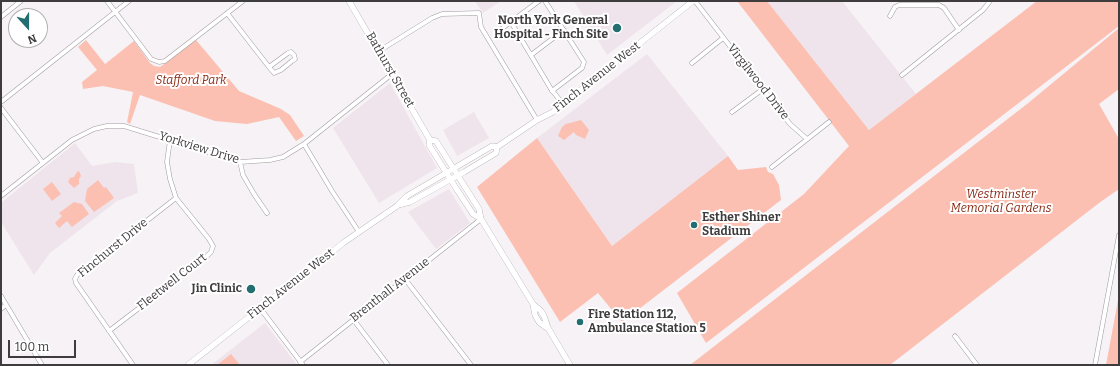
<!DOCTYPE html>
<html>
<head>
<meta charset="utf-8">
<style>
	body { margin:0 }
	#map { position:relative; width:1120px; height:366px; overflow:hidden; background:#f6f2f5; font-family:Bitter,serif }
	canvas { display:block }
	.frame { position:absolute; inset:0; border:2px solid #3e3c3d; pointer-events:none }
	.north { position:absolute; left:8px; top:8px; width:40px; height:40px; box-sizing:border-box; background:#fff; border:1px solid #b2b1b1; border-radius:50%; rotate:159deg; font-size:11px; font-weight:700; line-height:16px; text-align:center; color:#3e3c3d }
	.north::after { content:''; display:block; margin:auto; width:14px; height:18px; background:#236e70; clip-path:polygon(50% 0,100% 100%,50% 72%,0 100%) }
	.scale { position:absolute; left:8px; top:340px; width:68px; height:18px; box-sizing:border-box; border:2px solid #3e3c3d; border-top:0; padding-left:5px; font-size:12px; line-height:14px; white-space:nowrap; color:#3e3c3d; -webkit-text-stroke:3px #fff; paint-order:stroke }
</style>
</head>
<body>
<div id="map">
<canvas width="1120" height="366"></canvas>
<div class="frame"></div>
<div class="north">N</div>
<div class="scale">100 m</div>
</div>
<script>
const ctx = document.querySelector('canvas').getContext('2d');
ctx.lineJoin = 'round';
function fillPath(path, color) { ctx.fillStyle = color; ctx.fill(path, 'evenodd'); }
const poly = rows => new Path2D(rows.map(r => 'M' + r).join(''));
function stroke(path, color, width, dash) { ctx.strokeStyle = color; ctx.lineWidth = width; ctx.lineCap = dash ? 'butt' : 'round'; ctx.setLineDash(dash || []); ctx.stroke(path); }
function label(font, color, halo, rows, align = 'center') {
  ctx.font = font + ' Bitter,serif'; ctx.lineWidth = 4; ctx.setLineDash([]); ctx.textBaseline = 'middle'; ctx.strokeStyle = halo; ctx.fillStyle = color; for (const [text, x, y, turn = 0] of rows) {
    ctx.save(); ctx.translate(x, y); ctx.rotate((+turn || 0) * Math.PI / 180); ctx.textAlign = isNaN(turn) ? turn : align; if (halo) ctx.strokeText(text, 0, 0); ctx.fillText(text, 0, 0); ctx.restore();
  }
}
fillPath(poly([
	[475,1,501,1,483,13],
	[574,1,677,1,607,55],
	[767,1,842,1,916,94,869,130],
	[647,54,728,156,612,246,537,138],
	[390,83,437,168,379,203,333,128],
	[474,112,489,138,457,156,443,130],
	[75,143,92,166,115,162,134,164,138,193,117,201,50,253,34,275,1,222,1,203],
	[449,189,470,223,436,249,408,212],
	[265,323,297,365,211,365]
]), '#efe4eb');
fillPath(poly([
	[737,1,767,1,869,130,1037,1,1119,1,1119,26,706,343,677,293,804,194,849,146],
	[1119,28,1119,89,1099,104,1119,139,1119,189,1099,203,890,365,690,365,1027,104],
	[86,40,105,64,134,41,150,63,154,66,160,67,196,40,239,91,281,109,290,115,304,136,296,141,279,117,247,124,215,121,140,95,130,124,127,122,133,92,103,86,83,89,82,82,97,70,78,47],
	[581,120,589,130,585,139,576,135,574,132,564,140,558,136,562,127,566,124],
	[537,138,612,246,728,156,738,170,766,167,768,172,773,174,779,185,781,200,622,322,598,293,560,322,477,187],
	[79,171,81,176,79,179,79,184,74,188,68,182,70,178,74,177,77,172],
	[98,180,104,188,106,187,114,198,94,212,85,201,87,189],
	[52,182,61,194,52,201,43,189],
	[74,202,82,204,89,214,72,227,67,221,59,228,55,223,62,216,59,213],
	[1119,295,1119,365,1106,365],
	[231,354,240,365,217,365]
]), '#fcc0b2');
const minor = poly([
	[107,1,151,59,159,62,165,61,243,1],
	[545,1,584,62,582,68,552,91],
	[695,1,790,124,807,139],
	[227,13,269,67,274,73,281,70,292,61,295,59,294,55,291,52,288,53,269,67],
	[890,16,895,7,899,5,939,5,944,8,959,30],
	[1,17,21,1],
	[511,22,551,89,563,104],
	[500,30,539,1],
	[379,51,432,18,442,14,479,13,481,27,537,120],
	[531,55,564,30],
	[692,63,723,38],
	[902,75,983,10,990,1],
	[1,102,129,1],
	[1,108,43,163],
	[732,112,763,89],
	[304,144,332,191,359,232],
	[240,162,243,175,254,194,267,213],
	[772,167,829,122],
	[1,196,72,140,94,129,107,126,124,126,240,162,270,160,283,157,304,144,392,74],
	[405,279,471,365],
	[1,296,42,365],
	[260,308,303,365],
	[1,309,6,305],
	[353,319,388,365],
	[109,331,206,257,211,252,213,246,209,239,176,198,170,179,167,162,170,140],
	[955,336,977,365],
	[300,362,481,219],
	[133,365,76,283,75,279,77,275,176,198],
	[1095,365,1119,235]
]);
const secondary = poly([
	[349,1,430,140,429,145,454,185,473,214,481,219],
	[430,140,436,141,479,209,481,219,533,304,541,311,544,316,548,328,570,365],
	[398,205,410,202,464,172,496,153,497,147],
	[533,304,535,315,539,322,547,328],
	[188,365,343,243,397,206,407,196,492,146,497,147,537,120,553,112,693,1]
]);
stroke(minor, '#9f9b9e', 5);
stroke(secondary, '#9f9b9e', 6);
stroke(minor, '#fff', 4);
stroke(secondary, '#fff', 5.5);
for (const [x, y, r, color] of [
	[617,28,5,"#236e70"],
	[694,225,4,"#236e70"],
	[251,289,5,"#236e70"],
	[580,322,4,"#236e70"]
]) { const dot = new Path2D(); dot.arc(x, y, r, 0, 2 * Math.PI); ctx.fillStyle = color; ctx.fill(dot); stroke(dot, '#fff', 1.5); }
label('bold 12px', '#3e3c3d', '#fff', [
	["North York General",608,21],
	["Hospital - Finch Site",608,35],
	["Esther Shiner",702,218,"left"],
	["Stadium",702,232,"left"],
	["Jin Clinic",242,289],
	["Fire Station 112,",588,315,"left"],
	["Ambulance Station 5",588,329,"left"]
], 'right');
label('12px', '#3e3c3d', '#fff', [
	["Bathurst Street",390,70,60],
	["Finch Avenue West",597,77,-38],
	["Virgilwood Drive",758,82,52],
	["Yorkview Drive",199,148,17],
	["Finchurst Drive",113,248,-39],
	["Fleetwell Court",172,282,-38],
	["Finch Avenue West",291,284,-38],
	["Brenthall Avenue",390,290,-38]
]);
label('italic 12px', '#8a2a15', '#fff', [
	["Stafford Park",191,81],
	["Westminster",1001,195],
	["Memorial Gardens",1001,209]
]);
</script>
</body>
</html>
